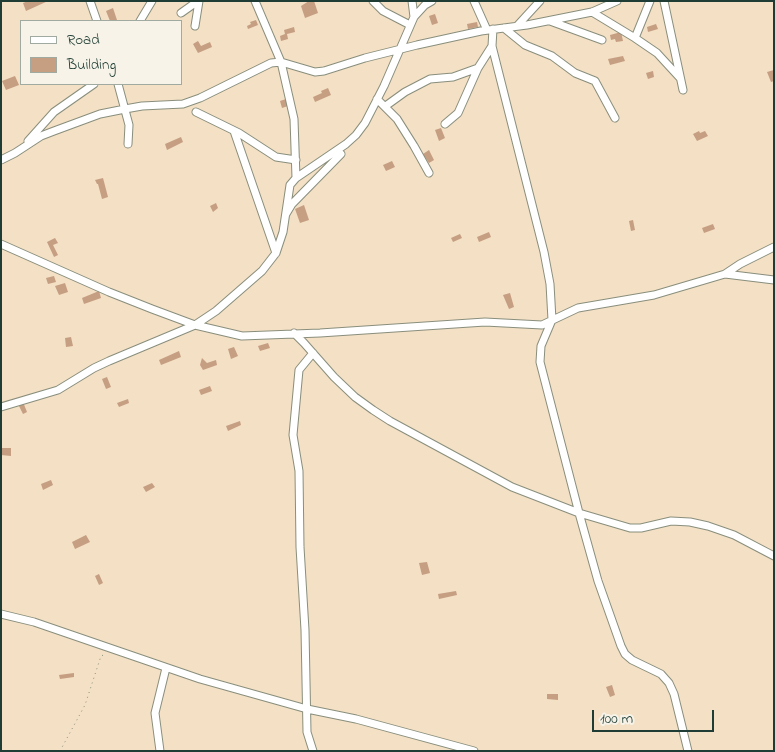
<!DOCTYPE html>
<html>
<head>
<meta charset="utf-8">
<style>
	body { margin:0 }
	#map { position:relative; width:775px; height:752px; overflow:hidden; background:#f3e0c5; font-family:"Indie Flower",sans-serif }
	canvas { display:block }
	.frame { position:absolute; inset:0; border:2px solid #1f3d34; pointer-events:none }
	.legend { position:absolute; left:20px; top:20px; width:162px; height:65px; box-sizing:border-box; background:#f7f3e8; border:1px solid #a1aaa0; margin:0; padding:6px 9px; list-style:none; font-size:15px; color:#1f3d34 }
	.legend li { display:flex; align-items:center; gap:10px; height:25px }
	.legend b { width:25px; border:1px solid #a1aaa0 }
	.scale { position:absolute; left:592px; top:710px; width:122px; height:22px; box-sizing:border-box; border:2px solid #1f3d34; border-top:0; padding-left:6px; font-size:15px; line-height:18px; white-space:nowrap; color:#1f3d34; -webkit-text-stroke:4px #f7f3e8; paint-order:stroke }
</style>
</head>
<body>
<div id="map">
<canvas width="775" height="752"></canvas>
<div class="frame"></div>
<ul class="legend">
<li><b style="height:6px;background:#fff"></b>Road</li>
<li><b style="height:14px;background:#c69e82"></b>Building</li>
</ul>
<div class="scale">100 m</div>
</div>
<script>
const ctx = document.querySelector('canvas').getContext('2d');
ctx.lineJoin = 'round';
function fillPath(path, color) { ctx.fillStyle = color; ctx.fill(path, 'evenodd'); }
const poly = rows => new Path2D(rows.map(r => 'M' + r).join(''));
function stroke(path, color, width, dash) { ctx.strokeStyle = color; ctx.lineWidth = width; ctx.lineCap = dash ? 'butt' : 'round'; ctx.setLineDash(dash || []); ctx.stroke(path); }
fillPath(poly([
	[28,1,48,1,26,11,23,3],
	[309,1,314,1,318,13,305,18,301,6],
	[113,8,117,20,110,21,106,11],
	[435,14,438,23,432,25,429,16],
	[256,20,258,25,248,29,247,26,251,24,250,22],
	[477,22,478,27,468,29,467,24],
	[656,24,658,29,648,32,647,27],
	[294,27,295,32,287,34,288,39,281,41,280,36,285,34,284,30],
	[621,32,623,41,616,42,615,39,611,40,610,35],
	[198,41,201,46,210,42,212,47,198,53,193,44],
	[623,56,625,61,610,65,608,59],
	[774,70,774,81,771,82,767,72],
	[653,71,654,77,648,79,646,73],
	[15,76,19,85,6,90,2,81],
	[328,88,331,95,315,102,313,97,322,93,321,91],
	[286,99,288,106,282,108,280,101],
	[441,128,445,138,439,141,435,130],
	[699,131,700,133,705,131,708,136,697,141,693,134],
	[181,137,183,142,167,150,165,144],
	[429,150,434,160,429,163,423,154],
	[392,161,395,167,386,171,383,165],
	[103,178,108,197,102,199,98,184,97,184,95,180],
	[216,203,218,208,213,212,210,206],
	[304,205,309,220,300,223,295,209],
	[633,220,635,230,631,231,629,221],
	[713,224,715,229,704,233,702,228],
	[489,232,491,237,479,242,477,237],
	[460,234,462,238,453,242,451,238],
	[55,238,58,243,53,245,58,255,54,257,47,242],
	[54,276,56,282,48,284,46,278],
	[65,283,68,292,59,295,55,286],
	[99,291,101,298,84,304,82,298],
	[510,293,514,307,509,309,503,295],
	[71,337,73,346,66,347,65,338],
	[268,343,270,348,260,351,258,346],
	[234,347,238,356,231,359,228,349],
	[179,351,181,357,161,365,159,360],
	[202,358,207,363,216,360,217,365,203,370,200,365],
	[107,377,111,387,106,389,102,379],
	[210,386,212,391,201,395,199,390],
	[128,399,129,403,119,407,117,403],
	[23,402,27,412,23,414,18,404],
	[240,421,241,425,228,431,226,426],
	[1,448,11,448,11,456,1,455],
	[51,480,53,485,43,490,41,484],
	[152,483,155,487,146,492,143,487],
	[86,535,90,542,75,549,72,542],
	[427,562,430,573,422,575,419,563],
	[99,574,103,583,99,585,95,576],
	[456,591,457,595,439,599,438,594],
	[74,673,74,677,60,679,59,675],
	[612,685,615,695,610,697,606,687],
	[547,694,558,694,558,700,547,699]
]), '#c69e82');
const minor = poly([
	[90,1,97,21],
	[255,1,281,62,294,119,296,178],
	[373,1,383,11,410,25],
	[412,1,414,17],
	[474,1,487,30],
	[664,1,683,90],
	[592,12,635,38,650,1],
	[181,13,198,1],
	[140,21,152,1],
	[550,21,602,40],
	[195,26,199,1],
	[517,26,540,1],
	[504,28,525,45,552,56,575,73,595,81,615,118],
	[493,29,492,46,544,252,550,284,552,320,541,346,540,362,579,513,598,581,621,646,625,654,632,660,661,674,669,683,674,694,688,751],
	[635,38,657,53,680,78],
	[118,84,129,125,128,144],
	[377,99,397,119,414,146,429,173],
	[387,105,405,92,430,79,453,77,478,68,492,46],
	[196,112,239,133,276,157,296,160],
	[445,124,458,113,478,68],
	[234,131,276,253],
	[28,141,54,112,94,84],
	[1,160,15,153,41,136,54,131,100,114,125,109,142,106,183,104,200,98,271,63,281,62,315,72,324,71,365,58,417,45,481,31,527,25,592,12,617,1],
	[286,214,292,204,341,154],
	[1,244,109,292,152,309,195,325,242,336,320,333,485,322,542,325,578,308,654,295,725,274,740,264,774,247],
	[725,274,774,280],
	[294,333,304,343,334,377,355,397,373,410,390,421,512,487,579,513,630,528,641,528,671,521,690,522,708,526,734,535,774,556],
	[313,353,299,370,293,435,299,471,300,547,305,630,307,732,313,751],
	[1,407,58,390,94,368,109,361,195,325,216,311,262,271,276,253,283,232,290,185,296,178,346,144,356,135,365,123,384,86,414,17,425,5,432,1],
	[1,614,34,622,200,679,307,709,356,719,474,751],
	[160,751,155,713,166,668]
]);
stroke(minor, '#898e7c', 9);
stroke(poly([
	[60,751,85,705,101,656,106,654]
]), '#898e7c', 1, [1, 4]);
stroke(minor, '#fff', 7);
</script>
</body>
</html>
